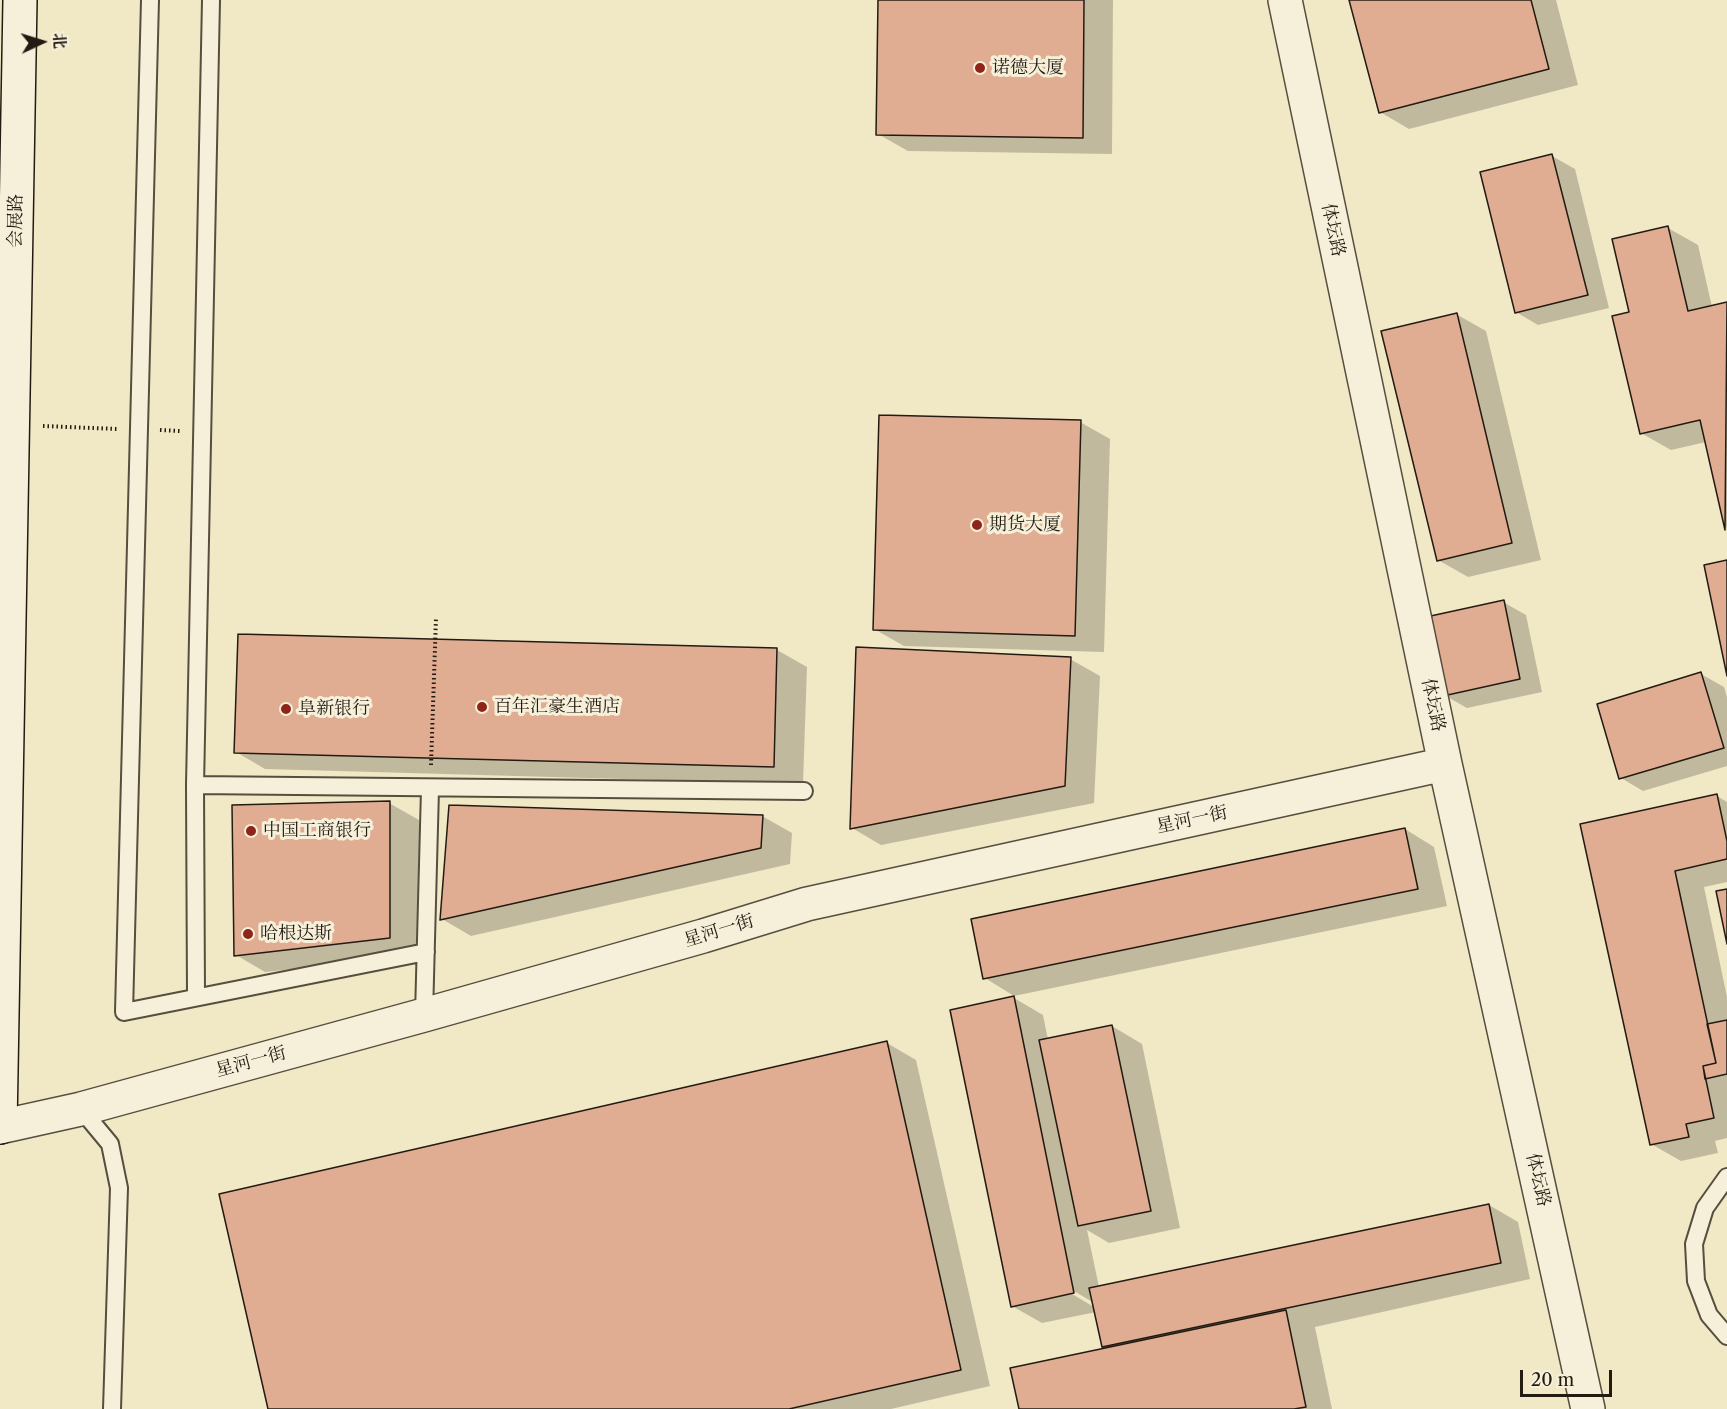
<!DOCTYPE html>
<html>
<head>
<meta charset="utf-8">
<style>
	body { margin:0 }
	#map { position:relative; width:1727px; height:1409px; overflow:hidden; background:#f1e8c6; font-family:"Libre Caslon Text","Noto Serif SC",serif }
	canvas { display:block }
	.north { position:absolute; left:12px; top:12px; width:60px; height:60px; -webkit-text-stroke:4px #f6f0da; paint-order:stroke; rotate:86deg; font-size:16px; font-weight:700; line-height:24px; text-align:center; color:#231b12 }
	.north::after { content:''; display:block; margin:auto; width:21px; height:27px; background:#231b12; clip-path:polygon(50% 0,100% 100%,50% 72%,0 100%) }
	.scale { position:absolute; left:1520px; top:1370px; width:92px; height:27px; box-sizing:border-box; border:3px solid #231b12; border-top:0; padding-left:8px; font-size:18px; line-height:21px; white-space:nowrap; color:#231b12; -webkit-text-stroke:4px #f6f0da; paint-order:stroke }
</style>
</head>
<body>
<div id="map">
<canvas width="1727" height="1409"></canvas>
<div class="north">北</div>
<div class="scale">20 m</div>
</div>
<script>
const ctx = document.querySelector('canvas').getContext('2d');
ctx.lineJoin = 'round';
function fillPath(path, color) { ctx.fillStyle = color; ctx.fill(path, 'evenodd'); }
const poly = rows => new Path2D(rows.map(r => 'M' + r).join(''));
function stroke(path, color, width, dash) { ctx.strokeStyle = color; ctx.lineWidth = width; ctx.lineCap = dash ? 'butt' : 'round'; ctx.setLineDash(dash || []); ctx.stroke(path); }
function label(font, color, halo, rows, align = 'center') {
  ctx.font = font + ' "Libre Caslon Text","Noto Serif SC",serif'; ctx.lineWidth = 6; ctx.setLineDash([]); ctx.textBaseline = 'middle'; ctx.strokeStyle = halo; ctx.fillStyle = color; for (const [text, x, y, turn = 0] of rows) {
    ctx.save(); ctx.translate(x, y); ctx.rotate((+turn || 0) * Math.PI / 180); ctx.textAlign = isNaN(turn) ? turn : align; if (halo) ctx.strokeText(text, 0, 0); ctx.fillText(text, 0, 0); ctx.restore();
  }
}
fillPath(poly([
	[879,0,1113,0,1112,154,908,151,878,134],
	[1351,0,1556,0,1578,85,1409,129,1380,112],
	[1552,156,1575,169,1609,308,1538,325,1516,312],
	[1668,228,1698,245,1712,307,1727,304,1727,530,1706,442,1671,450,1641,433,1631,314],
	[1456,314,1486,331,1541,560,1468,577,1438,560],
	[1080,422,1110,439,1104,652,904,646,874,629],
	[1503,602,1526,615,1542,692,1467,708,1444,695],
	[239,635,777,650,807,667,803,784,265,769,236,752],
	[1070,659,1100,676,1094,803,881,845,852,828],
	[1701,674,1724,687,1727,697,1727,766,1643,791,1621,778],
	[1717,796,1727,802,1727,882,1704,887,1727,997,1727,1138,1715,1141,1718,1153,1681,1161,1651,1144,1582,825],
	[389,803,419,820,419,955,265,972,236,955],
	[762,816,792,833,790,864,471,936,442,919],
	[1405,829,1434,847,1447,906,1014,996,985,978],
	[1014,998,1043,1015,1048,1040,1112,1026,1142,1044,1180,1228,1109,1243,1087,1230,1099,1287,1489,1205,1518,1222,1530,1279,1315,1327,1332,1409,1020,1409,1108,1349,1103,1346,1096,1312,1042,1323,1012,1306],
	[1069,1288,1094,1303,1094,1307,1067,1291],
	[887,1043,916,1060,990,1386,891,1409,269,1409]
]), '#0003');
const building = poly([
	[878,0,1084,0,1083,138,876,135,878,0],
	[1349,0,1531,0,1549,69,1379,113,1349,0],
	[1552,154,1588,295,1515,313,1480,172,1552,154],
	[1668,226,1688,311,1727,302,1725,530,1700,420,1640,434,1612,316,1629,312,1612,239,1668,226],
	[1457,313,1512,543,1437,561,1381,331,1457,313],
	[879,415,1081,420,1075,636,873,630,879,415],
	[1727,560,1727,676,1704,565,1727,560],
	[1504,600,1520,679,1443,696,1426,617,1504,600],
	[238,634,777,648,774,767,234,753,238,634],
	[856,647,1071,657,1065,786,850,829,856,647],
	[1701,672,1724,748,1619,779,1597,704,1701,672],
	[1717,794,1727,841,1727,859,1675,871,1716,1063,1703,1066,1714,1118,1686,1124,1689,1137,1650,1145,1580,824,1717,794],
	[390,801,390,938,234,956,232,805,390,801],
	[449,805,763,815,761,848,440,920,449,805],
	[1405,828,1418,889,983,979,971,919,1405,828],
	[1727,889,1727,944,1716,891,1727,889],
	[1014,996,1074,1293,1011,1307,950,1010,1014,996],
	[1727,1020,1727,1074,1705,1079,1703,1066,1716,1063,1707,1024,1727,1020],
	[1112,1025,1151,1211,1078,1226,1039,1040,1112,1025],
	[887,1041,961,1370,789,1409,268,1409,219,1194,887,1041],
	[1489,1204,1501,1263,1102,1347,1089,1288,1489,1204],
	[1286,1310,1306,1407,1294,1409,1019,1409,1010,1368,1286,1310]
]);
fillPath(building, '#e1ad92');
stroke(building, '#231b12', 1.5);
const lane = poly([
	[150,0,124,1012,426,952],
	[195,785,211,0],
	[196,996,195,785,804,791],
	[424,1015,430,789],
	[81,1109,110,1144,119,1188,112,1409],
	[1727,1177,1705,1208,1694,1244,1696,1281,1709,1315,1727,1336]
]);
const street = poly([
	[1285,0,1445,764,1588,1409],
	[0,1127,81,1109,424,1015,703,936,807,904,1445,764]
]);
const secondary = poly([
	[0,1127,20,0]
]);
stroke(lane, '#564e3f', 20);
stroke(street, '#564e3f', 36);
stroke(secondary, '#231b12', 36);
stroke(poly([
	[43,426,117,429],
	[160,430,180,431],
	[431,765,436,618]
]), '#231b12', 4, [1.5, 3]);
stroke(lane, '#f6f0da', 16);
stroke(street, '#f6f0da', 33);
stroke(secondary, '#f6f0da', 33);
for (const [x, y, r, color] of [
	[980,68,6,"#8f2418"],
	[977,525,6,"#8f2418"],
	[482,707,6,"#8f2418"],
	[286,709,6,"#8f2418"],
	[251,831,6,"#8f2418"],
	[248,934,6,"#8f2418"]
]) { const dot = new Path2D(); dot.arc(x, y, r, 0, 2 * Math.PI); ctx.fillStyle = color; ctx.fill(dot); stroke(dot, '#f6f0da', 2); }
label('18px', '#231b12', '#f6f0da', [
	["诺德大厦",992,68],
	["期货大厦",989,525],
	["百年汇豪生酒店",494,707],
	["阜新银行",298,709],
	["中国工商银行",263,831],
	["哈根达斯",260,934]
], 'left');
label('18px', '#231b12', '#f6f0da', [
	["会展路",16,221,-89],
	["体坛路",1333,230,78],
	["体坛路",1433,705,78],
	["星河一街",1192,820,-12],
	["星河一街",719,931,-17],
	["星河一街",251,1062,-15],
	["体坛路",1538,1180,77]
]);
</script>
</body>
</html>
